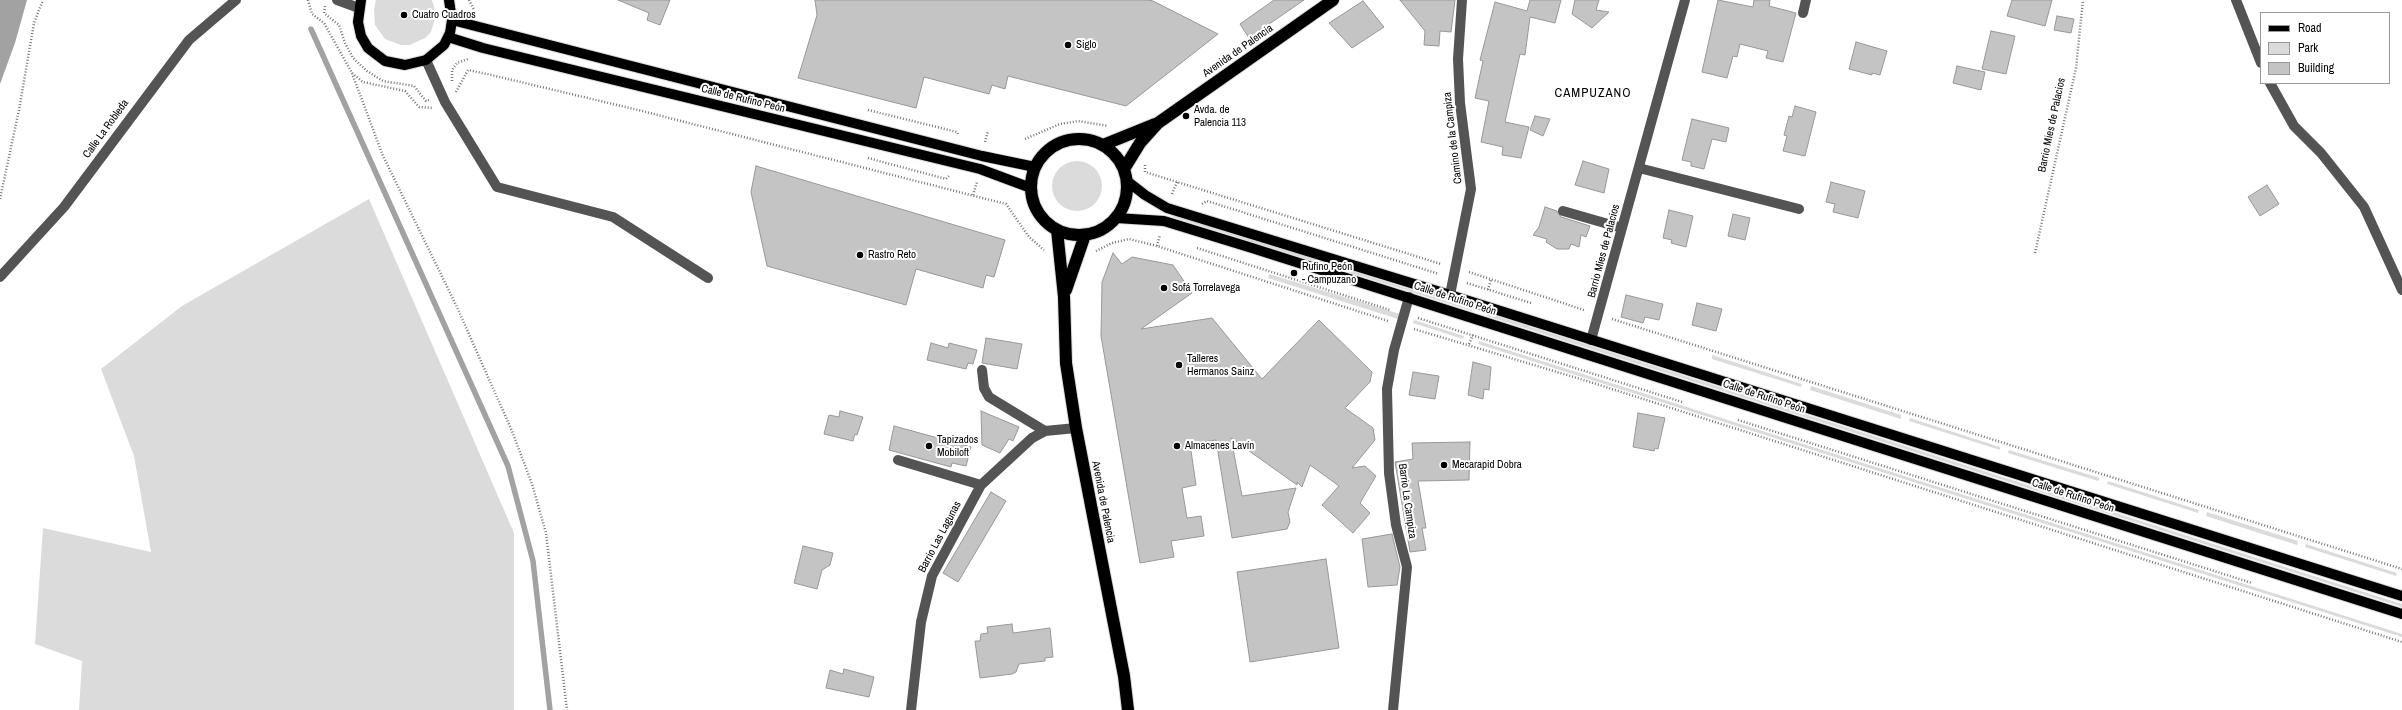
<!DOCTYPE html>
<html>
<head>
<meta charset="utf-8">
<style>
	body { margin:0 }
	#map { position:relative; width:2402px; height:710px; overflow:hidden; background:#fff; font-family:"Archivo Narrow",sans-serif }
	canvas { display:block }
	.legend { position:absolute; left:2260px; top:12px; width:130px; height:72px; box-sizing:border-box; background:#fff; border:1px solid #999; margin:0; padding:5px 7px; list-style:none; font-size:12px; color:#000 }
	.legend li { display:flex; align-items:center; gap:8px; height:20px }
	.legend b { width:20px; border:1px solid #999 }
</style>
</head>
<body>
<div id="map">
<canvas width="2402" height="710"></canvas>
<ul class="legend">
<li><b style="height:5px;background:#000"></b>Road</li>
<li><b style="height:11px;background:#dbdbdb"></b>Park</li>
<li><b style="height:11px;background:#c4c4c4"></b>Building</li>
</ul>
</div>
<script>
const ctx = document.querySelector('canvas').getContext('2d');
ctx.lineJoin = 'round';
function fillPath(path, color) { ctx.fillStyle = color; ctx.fill(path, 'evenodd'); }
const poly = rows => new Path2D(rows.map(r => 'M' + r).join(''));
function stroke(path, color, width, dash) { ctx.strokeStyle = color; ctx.lineWidth = width; ctx.lineCap = dash ? 'butt' : 'round'; ctx.setLineDash(dash || []); ctx.stroke(path); }
function label(font, color, halo, rows, align = 'center') {
  ctx.font = font + ' "Archivo Narrow",sans-serif'; ctx.lineWidth = 4; ctx.setLineDash([]); ctx.textBaseline = 'middle'; ctx.strokeStyle = halo; ctx.fillStyle = color; for (const [text, x, y, turn = 0] of rows) {
    ctx.save(); ctx.translate(x, y); ctx.rotate((+turn || 0) * Math.PI / 180); ctx.textAlign = isNaN(turn) ? turn : align; if (halo) ctx.strokeText(text, 0, 0); ctx.fillText(text, 0, 0); ctx.restore();
  }
}
fillPath(poly([
	[376,0,432,0,436,15,431,32,425,38,410,45,401,45,385,39,375,25,374,9],
	'1052 186a25 25 0 1 1 50 0a25 25 0 1 1-50 0Z',
	[369,199,514,533,514,710,79,710,82,661,35,644,43,528,151,552,134,456,101,369,182,306],
	[1174,214,1472,309,1472,311,1173,217],
	[1269,274,1400,314,1398,319,1268,278],
	[1487,313,2402,604,2402,607,1487,316],
	[1414,320,1464,336,1463,339,1413,323],
	[1479,341,2402,634,2402,637,1478,344],
	[1712,355,1802,384,1801,387,1712,359],
	[1811,386,1901,415,1901,419,1810,390],
	[1910,418,2000,447,2000,450,1909,421],
	[2009,450,2100,478,2098,481,2008,453],
	[2108,481,2199,510,2198,513,2107,484],
	[2207,512,2298,541,2297,545,2206,516],
	[2306,544,2397,573,2396,576,2305,547]
]), '#dbdbdb');
fillPath(poly([
	[0,0,27,0,15,43,0,84]
]), '#a2a2a2');
stroke(poly([
	[311,29,508,466,533,561,550,710]
]), '#a2a2a2', 5.5);
const building = poly([
	[618,0,670,0,660,25,647,20,649,13,618,0],
	[815,0,1148,0,1153,1,1218,34,1126,106,1008,76,1005,89,992,85,989,94,924,77,916,108,798,78,817,15,815,0],
	[1274,0,1304,0,1249,38,1240,24,1274,0],
	[1400,0,1455,0,1451,32,1440,31,1439,46,1424,45,1425,31,1400,0],
	[1530,0,1561,0,1555,23,1530,17,1525,55,1520,54,1505,122,1529,127,1521,158,1502,155,1503,147,1481,142,1489,101,1475,98,1483,61,1480,60,1495,2,1527,11,1530,0],
	[1575,0,1599,0,1596,10,1609,12,1592,28,1572,14,1575,0],
	[1718,0,1753,7,1754,0,1770,0,1769,6,1796,13,1783,62,1766,58,1768,51,1740,44,1737,57,1733,56,1727,78,1702,72,1718,0],
	[2012,0,2052,0,2045,26,2007,16,2012,0],
	[1363,1,1384,27,1352,48,1329,23,1363,1],
	[2057,16,2074,19,2071,33,2054,30,2057,16],
	[1991,31,2015,36,2006,74,1982,69,1991,31],
	[1856,42,1887,51,1880,75,1872,73,1872,75,1849,69,1856,42],
	[1957,66,1985,72,1981,90,1953,83,1957,66],
	[1795,106,1816,112,1805,156,1783,151,1787,136,1784,135,1789,116,1792,117,1795,106],
	[1535,116,1550,119,1543,136,1530,130,1535,116],
	[1692,119,1729,128,1726,142,1712,139,1704,169,1691,166,1691,162,1682,160,1692,119],
	[1583,161,1609,169,1604,193,1575,185,1583,161],
	[756,166,1005,240,994,277,986,275,983,288,916,269,906,305,767,266,751,192,756,166],
	[1831,182,1865,191,1858,218,1833,212,1835,204,1826,202,1831,182],
	[2267,185,2279,204,2260,216,2248,197,2267,185],
	[1545,207,1557,211,1561,217,1590,226,1586,237,1581,235,1579,247,1571,244,1569,249,1557,249,1546,242,1547,239,1533,235,1539,227,1545,207],
	[1669,210,1693,216,1686,247,1671,243,1672,240,1663,238,1669,210],
	[1733,214,1750,218,1745,240,1728,236,1733,214],
	[1113,253,1122,264,1132,257,1173,265,1192,293,1141,329,1212,318,1262,379,1319,320,1372,372,1370,382,1345,408,1373,428,1375,440,1352,468,1365,466,1376,476,1360,503,1370,513,1353,533,1322,505,1339,486,1310,465,1302,487,1297,482,1297,485,1231,438,1242,496,1296,488,1288,512,1290,522,1287,529,1232,538,1216,440,1190,444,1196,485,1182,488,1187,518,1201,516,1204,536,1171,541,1174,557,1140,563,1101,336,1102,282,1113,253],
	[1626,295,1663,304,1659,320,1645,317,1643,323,1621,317,1626,295],
	[1697,303,1722,309,1716,331,1692,325,1697,303],
	[986,338,1022,344,1017,369,982,363,986,338],
	[931,343,948,348,949,343,977,350,973,364,968,363,966,369,927,360,931,343],
	[1473,362,1491,367,1489,390,1484,389,1483,399,1468,395,1473,362],
	[1413,372,1439,376,1435,399,1409,395,1413,372],
	[840,411,863,417,857,435,855,434,853,441,824,434,829,415,839,417,840,411],
	[981,411,1019,427,1013,441,1009,439,1000,453,982,445,981,411],
	[1638,413,1665,418,1658,449,1655,448,1654,451,1633,447,1638,413],
	[894,426,971,447,966,466,952,463,951,467,889,450,894,426],
	[1470,442,1469,480,1418,481,1426,528,1422,528,1426,550,1410,552,1395,462,1413,459,1412,443,1470,442],
	[991,492,1006,501,958,582,943,573,991,492],
	[1392,534,1400,567,1397,585,1368,587,1362,539,1392,534],
	[803,546,833,553,830,565,822,570,817,589,794,583,803,546],
	[1326,559,1339,648,1250,662,1237,572,1326,559],
	[1012,624,1013,633,1050,628,1053,657,1045,658,1045,661,1019,664,1016,672,1012,674,980,678,975,641,980,641,981,634,988,633,987,627,1012,624],
	[844,669,874,677,869,697,826,688,830,670,843,674,844,669]
]);
fillPath(building, '#c4c4c4');
stroke(building, '#989898', 1);
const major = poly([
	[361,0,358,22,361,36,368,48,385,61,405,65,426,60,444,45,450,33,452,20,449,0],
	[452,20,982,156,1035,167],
	[448,37,483,48,980,169,1031,188],
	[1127,181,1145,195,1167,208,1450,295,2402,596],
	[1116,218,1164,221,1252,248,2402,614]
]);
const highway = poly([
	'1031 187a48 48 0 1 1 96 0a48 48 0 1 1-96 0Z',
	[1103,145,1155,124],
	[1124,169,1140,143,1158,123,1333,0],
	[1057,230,1064,297,1066,363,1076,428,1124,676,1128,710],
	[1066,290,1085,235]
]);
stroke(major, '#dbdbdb', 12);
stroke(highway, '#dbdbdb', 14);
stroke(poly([
	[308,0,312,14,324,23,352,73,363,82,405,91,419,107,433,108],
	[469,0,474,10],
	[325,6,324,13,339,25,345,43,353,58,367,71,383,81,414,86,426,101,429,100],
	[352,73,383,156,456,305,512,431,532,484,546,533,567,710],
	[452,81,452,70,457,63,468,59],
	[456,92,468,70,487,74,638,110,1006,204,1029,237,1044,250],
	[868,110,957,132,958,135],
	[1025,139,1060,124,1078,121,1108,126],
	[985,142,988,131],
	[868,158,946,179,949,176],
	[1145,165,1145,172,1441,264],
	[1172,194,1177,182],
	[973,195,977,182],
	[0,199,19,110,34,23,43,0],
	[1202,204,1207,201,1439,274],
	[1157,246,1160,235],
	[1197,248,1390,310],
	[1096,251,1112,243,1129,239,1157,246,1388,321],
	[2035,253,2076,68,2083,0],
	[1469,272,1584,310],
	[1467,283,1531,303],
	[1488,290,1491,279],
	[1418,318,1682,402],
	[1612,319,2402,569],
	[1414,329,1587,381,2402,642],
	[1469,344,1473,335],
	[1738,420,2252,583]
]), '#767676', 2.5, [1, 2]);
stroke(poly([
	[337,0,359,8],
	[2236,0,2261,63],
	[1803,13,1806,0],
	[426,60,445,102,497,187,613,217,708,278],
	[2270,83,2294,126,2321,153,2364,207,2402,290],
	[1639,168,1799,209],
	[1563,211,1622,228],
	[0,277,64,207,189,40,236,0],
	[1450,295,1471,189,1460,103,1458,59,1462,0],
	[1591,340,1685,0],
	[982,370,984,388,989,397,1045,431],
	[898,460,981,485],
	[911,710,921,622,932,576,981,485,1032,438,1045,431,1076,428],
	[1393,710,1407,567,1396,525,1389,473,1387,389,1394,350,1409,297]
]), '#545454', 10);
stroke(major, '#000', 10);
stroke(highway, '#000', 12);
for (const [x, y, r, color] of [
	[404,15,4,"#000"],
	[1068,45,4,"#000"],
	[1186,116,4,"#000"],
	[860,255,4,"#000"],
	[1294,273,4,"#000"],
	[1164,288,4,"#000"],
	[1179,365,4,"#000"],
	[929,446,4,"#000"],
	[1177,446,4,"#000"],
	[1444,465,4,"#000"]
]) { const dot = new Path2D(); dot.arc(x, y, r, 0, 2 * Math.PI); ctx.fillStyle = color; ctx.fill(dot); stroke(dot, '#fff', 1.5); }
label('11px', '#000', '#fff', [
	["Cuatro Cuadros",412,15],
	["Siglo",1076,45],
	["Avda. de",1194,110],
	["Palencia 113",1194,123],
	["Rastro Reto",868,255],
	["Rufino Peón",1302,267],
	["- Campuzano",1302,280],
	["Sofá Torrelavega",1172,288],
	["Talleres",1187,359],
	["Hermanos Sainz",1187,372],
	["Tapizados",937,440],
	["Mobiloft",937,453],
	["Almacenes Lavín",1185,446],
	["Mecarapid Dobra",1452,465]
], 'left');
label('11px', '#000', '#fff', [
	["Avenida de Palencia",1238,51,-35],
	["Calle de Rufino Peón",743,99,14],
	["Barrio Mies de Palacios",2052,125,-78],
	["Calle La Robleda",106,129,-54],
	["Camino de la Campiza",1453,138,-97],
	["Barrio Mies de Palacios",1604,251,-75],
	["Calle de Rufino Peón",1455,299,18],
	["Calle de Rufino Peón",1764,397,18],
	["Calle de Rufino Peón",2073,496,18],
	["Barrio La Campiza",1407,501,82],
	["Avenida de Palencia",1103,502,79],
	["Barrio Las Lagunas",940,537,-62]
]);
ctx.letterSpacing = '1px';
label('13px', '#000', '#fff', [
	["CAMPUZANO",1593,94]
]);
ctx.letterSpacing = '0px';
</script>
</body>
</html>
